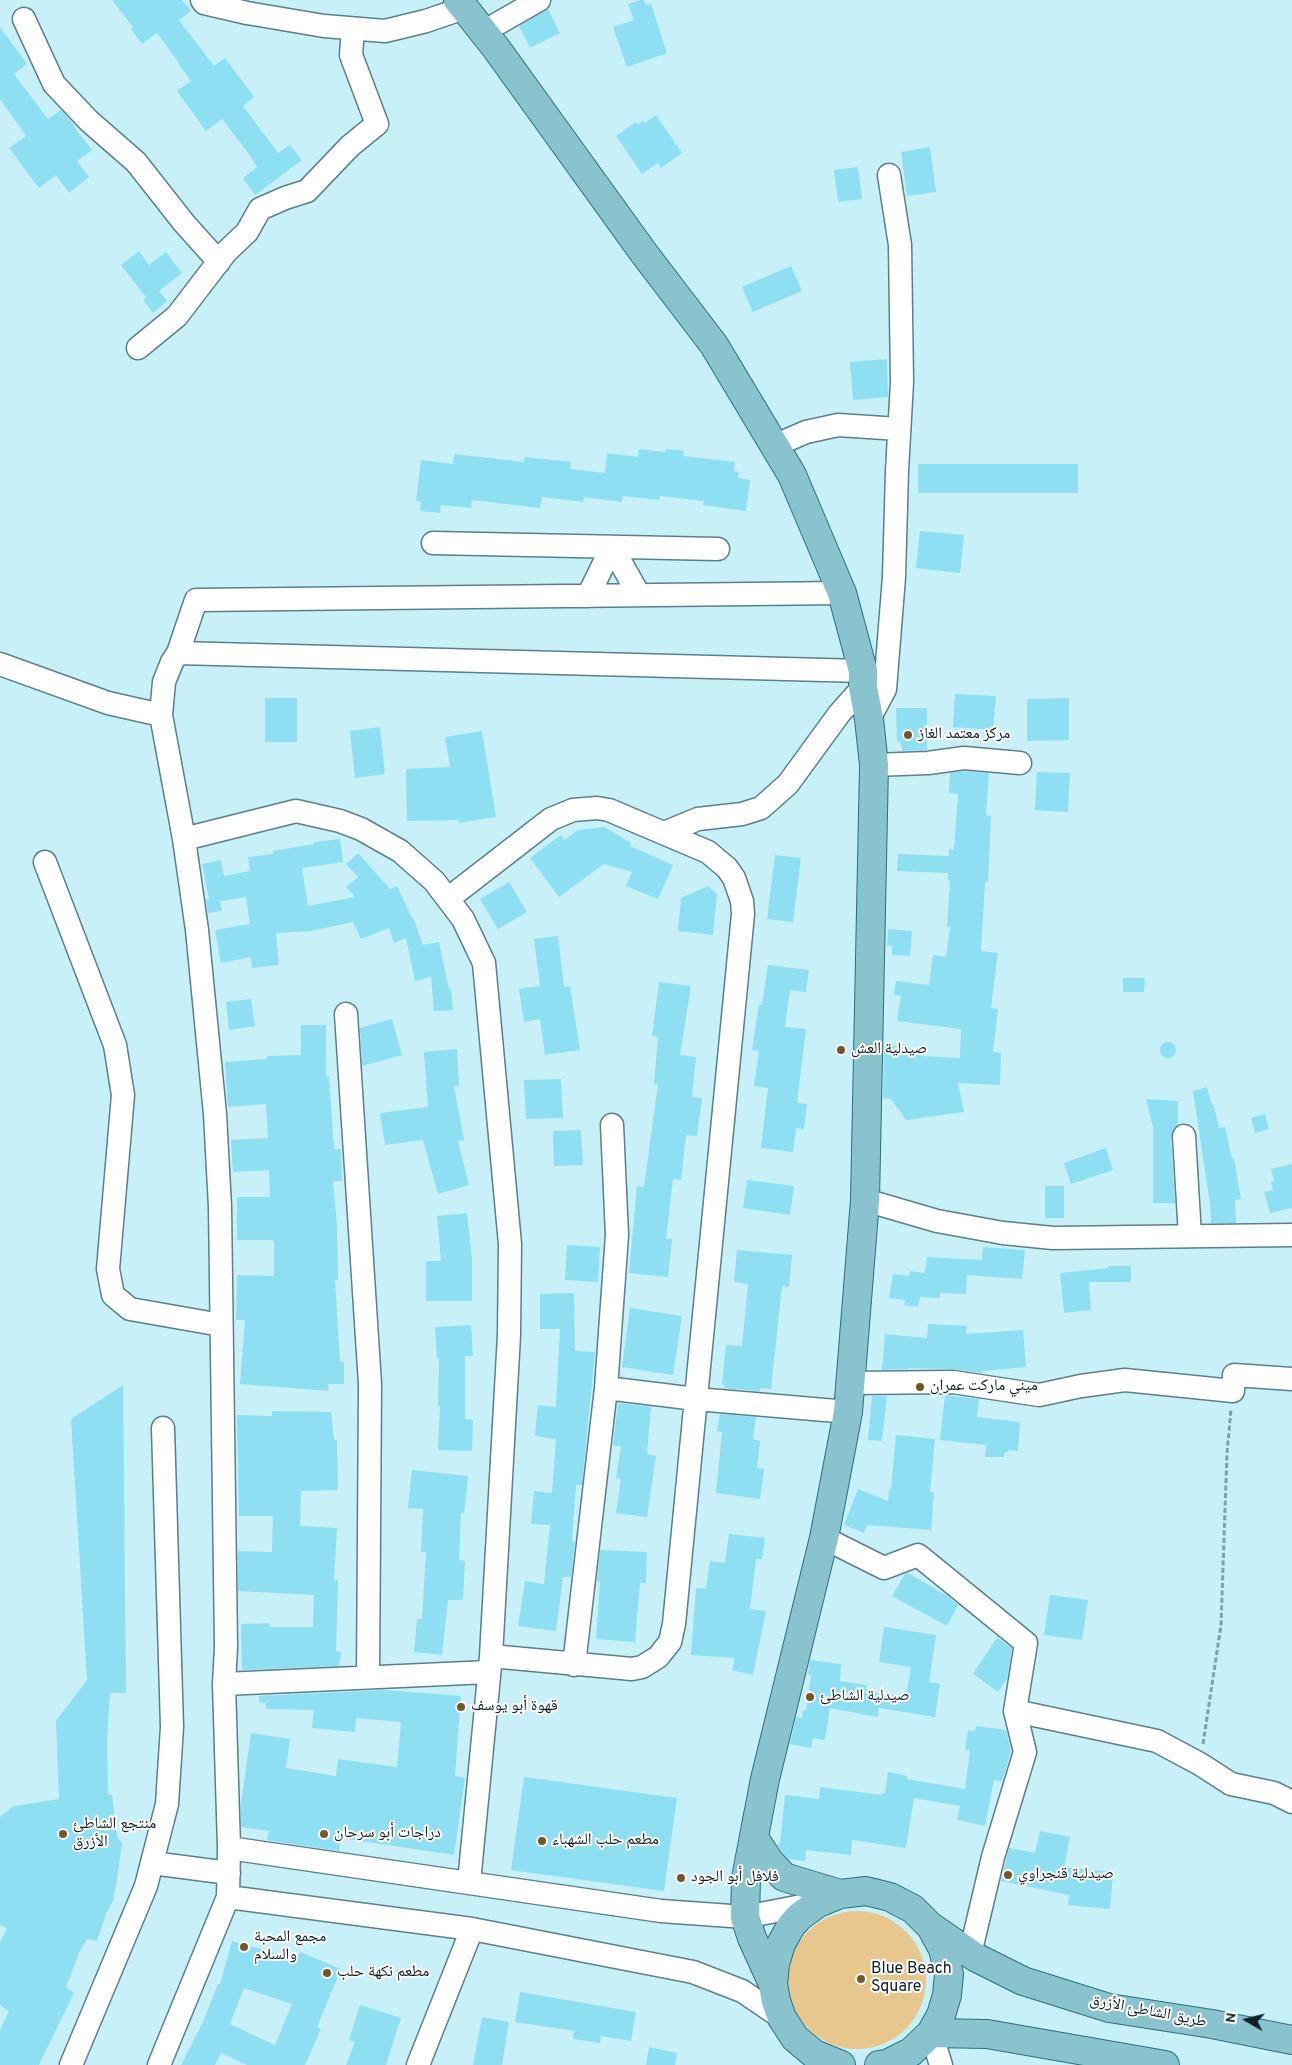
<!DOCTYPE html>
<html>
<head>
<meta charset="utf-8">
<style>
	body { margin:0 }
	#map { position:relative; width:1292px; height:2065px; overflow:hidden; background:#c7f0f9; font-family:Overpass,sans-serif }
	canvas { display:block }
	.north { position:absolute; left:1222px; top:1995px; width:50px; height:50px; -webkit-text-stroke:4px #fff; paint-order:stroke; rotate:278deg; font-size:14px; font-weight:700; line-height:20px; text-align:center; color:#0e1e21 }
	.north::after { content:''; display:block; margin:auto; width:18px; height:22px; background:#0e1e21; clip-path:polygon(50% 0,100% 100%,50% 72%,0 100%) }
</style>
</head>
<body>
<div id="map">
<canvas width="1292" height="2065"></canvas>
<div class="north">N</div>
</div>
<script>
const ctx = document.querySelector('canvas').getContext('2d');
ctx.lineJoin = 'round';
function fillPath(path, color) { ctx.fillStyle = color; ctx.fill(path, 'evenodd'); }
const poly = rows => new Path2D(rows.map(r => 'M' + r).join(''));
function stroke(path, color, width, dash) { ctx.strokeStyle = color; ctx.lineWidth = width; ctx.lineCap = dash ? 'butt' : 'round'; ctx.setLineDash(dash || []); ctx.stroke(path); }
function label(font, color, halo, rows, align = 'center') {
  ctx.font = font + ' Overpass,"Noto Naskh Arabic",sans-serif'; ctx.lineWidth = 4; ctx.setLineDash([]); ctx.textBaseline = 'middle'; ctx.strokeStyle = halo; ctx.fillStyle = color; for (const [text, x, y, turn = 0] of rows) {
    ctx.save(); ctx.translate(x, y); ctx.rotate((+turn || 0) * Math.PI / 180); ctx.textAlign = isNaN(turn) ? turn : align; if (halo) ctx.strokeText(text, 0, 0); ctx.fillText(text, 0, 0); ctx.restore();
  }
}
fillPath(poly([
	'788 1980a69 69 0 1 1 138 0a69 69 0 1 1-138 0Z'
]), '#e8c78f');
fillPath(poly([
	[112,0,182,0,191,11,179,20,214,66,225,58,254,97,243,106,278,153,290,145,302,160,255,195,243,178,257,167,246,150,222,119,206,131,177,91,191,81,178,63,179,63,157,33,142,44,131,29,133,27],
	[640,0,644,0,646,5,651,4,667,53,627,67,613,27,634,20,628,4],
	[548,9,560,33,530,48,519,26],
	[0,27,27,64,14,74,35,102,48,119,61,110,75,126,74,127,92,150,77,161,89,177,69,193,56,175,39,188,9,148,26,136,0,99],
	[656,115,682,153,661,168,658,163,642,174,616,136,636,122,638,124,643,121,645,123],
	[930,147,936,192,907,196,901,152],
	[858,167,862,199,838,202,834,170],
	[139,251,149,265,166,252,182,273,159,291,167,301,153,313,143,300,146,297,121,265],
	[791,266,802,291,753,312,742,287],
	[887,359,888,397,853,400,850,362],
	[639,449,666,452,666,449,684,451,683,456,735,462,734,471,739,472,738,478,750,480,746,511,703,505,704,501,660,496,659,500,623,496,622,502,584,497,583,502,542,497,540,508,472,500,471,508,441,505,440,513,420,511,421,502,416,501,421,460,453,464,454,454,524,462,525,457,571,462,570,469,605,473,607,453,638,457],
	[918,464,1078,464,1078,493,918,493],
	[920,531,964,535,960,573,916,568],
	[955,694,996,696,993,730,953,727],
	[265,698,297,698,297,742,265,742],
	[1069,698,1069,740,1027,741,1027,699],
	[896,708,927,708,927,750,902,751,901,742,897,742],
	[380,727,385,774,355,778,350,731],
	[482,731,496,817,459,823,458,820,407,821,406,769,450,767,445,737],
	[964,771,989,773,986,815,991,816,988,882,985,882,981,951,998,953,991,1008,998,1009,993,1052,1001,1053,1000,1085,958,1083,964,1112,906,1120,891,1099,883,1098,884,1044,921,1050,920,1056,960,1058,961,1029,897,1021,901,996,894,995,896,981,929,985,933,955,946,957,950,927,947,927,950,881,948,880,948,873,897,871,898,854,949,856,949,849,954,850,958,794,949,793,950,773],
	[1037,772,1070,773,1068,812,1035,810],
	[604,827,631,843,630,846,673,865,658,899,626,886,632,872,604,864,559,897,530,858,561,835,564,840,578,830],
	[340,839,343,862,302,868,308,906,355,897,346,887,358,877,346,864,358,853,390,889,397,886,412,918,413,917,423,945,439,942,449,989,451,989,453,1010,434,1011,431,977,415,981,406,938,394,943,389,928,361,939,353,922,311,931,276,933,279,965,252,968,251,957,221,963,215,930,250,924,246,897,220,901,222,911,208,913,206,899,209,899,202,864,221,860,224,876,250,871,248,857,273,854,273,851,314,844,314,842],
	[775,855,801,858,793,922,767,919],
	[509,882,527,912,498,929,480,899],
	[708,886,717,894,713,935,678,931,681,898],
	[888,929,912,931,910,956,892,955,892,946,887,946],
	[558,936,564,987,570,986,580,1050,545,1055,540,1019,524,1022,519,989,540,986,534,939],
	[768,965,809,970,806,992,790,990,785,1027,806,1029,797,1103,807,1104,804,1129,796,1128,793,1152,761,1148,768,1088,754,1086,759,1051,752,1050,759,1004,762,1005],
	[1123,978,1145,978,1144,992,1123,992],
	[659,982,691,986,680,1055,696,1057,692,1097,702,1098,697,1136,686,1135,681,1180,673,1179,666,1239,672,1239,668,1277,629,1273,637,1186,644,1187,658,1084,654,1084,658,1037,652,1036],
	[251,999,255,1026,229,1030,226,1002],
	[392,1019,402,1055,362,1066,360,1028],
	[301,1025,326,1025,326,1076,329,1076,334,1149,341,1149,342,1181,333,1181,337,1225,338,1280,335,1280,340,1362,344,1362,344,1384,328,1384,329,1391,240,1384,245,1320,236,1320,237,1275,274,1276,274,1241,272,1240,237,1240,237,1197,270,1197,269,1170,233,1172,231,1140,268,1138,266,1104,228,1107,225,1062,267,1059,267,1056,301,1055],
	'1160 1050a8 8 0 1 1 16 0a8 8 0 1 1-16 0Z',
	[457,1049,459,1086,454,1086,464,1140,458,1141,469,1185,438,1194,423,1140,385,1145,380,1113,428,1107,424,1052],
	[561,1079,563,1118,526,1119,524,1080],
	[1207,1087,1212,1105,1214,1105,1219,1128,1225,1127,1232,1159,1234,1158,1241,1199,1235,1200,1236,1223,1211,1223,1210,1204,1193,1091],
	[1146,1099,1178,1101,1178,1125,1173,1130,1171,1137,1175,1203,1153,1203,1153,1127],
	[1265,1114,1269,1129,1255,1133,1251,1118],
	[581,1130,583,1165,554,1166,553,1131],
	[1106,1148,1113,1170,1071,1184,1064,1163],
	[1292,1164,1292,1208,1270,1213,1264,1192,1273,1190,1271,1182,1274,1181,1271,1169],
	[747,1180,794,1186,790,1215,743,1208],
	[1045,1186,1064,1186,1064,1218,1045,1218],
	[467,1213,472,1259,472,1301,426,1301,426,1261,441,1261,437,1216],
	[567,1245,600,1247,598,1282,565,1280],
	[983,1247,1025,1250,1022,1279,967,1275,966,1294,940,1293,940,1298,920,1297,918,1307,904,1305,905,1300,889,1298,893,1274,909,1276,910,1271,925,1273,927,1257,982,1260],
	[737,1250,792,1255,789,1287,782,1286,771,1389,760,1388,760,1391,724,1388,725,1385,722,1385,726,1345,742,1346,748,1284,734,1282],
	[1108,1266,1131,1266,1131,1282,1089,1282,1091,1310,1064,1313,1060,1273,1108,1268],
	[574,1293,575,1351,595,1352,582,1485,576,1485,572,1542,575,1542,571,1577,563,1577,556,1631,518,1626,525,1581,544,1584,550,1525,531,1524,534,1491,552,1493,556,1439,535,1436,538,1405,556,1407,560,1329,540,1329,540,1294],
	[630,1308,682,1316,673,1375,622,1367],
	[928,1324,967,1326,966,1334,1023,1330,1026,1367,982,1371,982,1373,953,1369,908,1368,908,1369,882,1370,885,1334,927,1338],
	[471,1325,473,1356,465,1356,465,1419,473,1420,472,1451,438,1450,440,1406,438,1406,439,1358,437,1358,435,1327],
	[123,1385,126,1693,110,1693,107,1741,108,1794,112,1795,117,1836,122,1843,117,1880,113,1901,106,1914,97,1941,87,1939,80,1951,66,1987,74,1993,39,2065,0,2065,0,2030,9,2011,0,2005,0,1943,7,1928,0,1925,0,1817,14,1806,59,1799,56,1721,87,1680,71,1419],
	[945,1395,979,1399,977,1417,1020,1422,1018,1451,1008,1450,1008,1452,1005,1452,1004,1457,985,1457,986,1445,940,1440],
	[872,1396,887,1396,882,1441,868,1440],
	[618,1403,651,1407,647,1454,656,1456,647,1517,616,1513,621,1479,616,1478,621,1446,613,1446],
	[272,1411,331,1412,334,1440,337,1440,338,1490,301,1491,300,1526,337,1528,334,1580,338,1580,336,1651,341,1652,339,1666,242,1670,241,1624,270,1623,270,1627,313,1627,314,1595,238,1591,238,1551,272,1552,273,1516,239,1516,237,1415,272,1416],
	[720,1414,756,1417,753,1439,760,1441,757,1468,764,1469,760,1499,716,1493,722,1432,717,1431],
	[896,1435,935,1439,930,1492,934,1492,931,1530,867,1525,864,1533,844,1525,858,1489,888,1501,889,1489,891,1489],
	[412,1470,468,1476,464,1514,461,1513,459,1560,465,1561,463,1600,448,1600,442,1655,414,1652,417,1619,422,1619,426,1552,421,1552,423,1509,408,1508],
	[729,1534,765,1538,762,1559,756,1559,750,1609,766,1611,753,1675,732,1670,735,1658,691,1655,696,1588,706,1589,710,1561,725,1563],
	[600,1550,647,1552,646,1583,640,1583,635,1642,596,1639,600,1582,597,1581],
	[908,1573,946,1595,958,1605,947,1626,892,1596,905,1574],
	[1050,1595,1088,1600,1082,1640,1044,1635],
	[884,1627,936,1635,929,1682,940,1684,935,1717,879,1708,878,1717,830,1708,825,1740,813,1738,811,1748,790,1744,796,1717,802,1718,803,1710,806,1711,811,1675,808,1674,810,1660,841,1664,840,1681,867,1685,866,1691,906,1697,911,1667,879,1662],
	[997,1638,1012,1648,1007,1679,998,1692,973,1674],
	[385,1690,461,1696,455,1776,465,1778,454,1855,341,1838,339,1851,267,1840,269,1831,241,1827,241,1804,251,1733,290,1739,286,1768,336,1776,338,1759,397,1767,401,1722,356,1718,355,1732,312,1728,314,1710,266,1709,266,1703,259,1702,259,1696],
	[976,1726,1006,1730,1011,1752,1002,1781,994,1780,985,1826,957,1820,960,1806,914,1798,906,1848,852,1840,851,1855,806,1850,805,1861,788,1859,777,1845,780,1843,785,1795,819,1799,820,1787,882,1795,882,1793,885,1793,888,1772,907,1776,907,1779,965,1789,970,1751,965,1750,968,1730,975,1731],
	[524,1777,677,1798,664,1891,511,1870],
	[1040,1831,1070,1837,1064,1867,1113,1872,1110,1909,1068,1905,1069,1895,1001,1881,1009,1848,1035,1853],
	[232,1941,297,1959,300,1952,341,1969,317,2027,321,2029,305,2065,247,2065,221,2053,215,2065,181,2065,202,2024,218,1984,220,1984],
	[244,1988,292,2004,275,2045,230,2024],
	[520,1992,636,2012,631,2041,601,2036,600,2043,573,2039,574,2031,515,2022],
	[360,2005,401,2018,386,2065,346,2065,355,2042,349,2040],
	[482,2017,509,2022,502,2065,473,2065],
	[649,2047,677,2053,675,2065,646,2065]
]), '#8ddff1');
const minor = poly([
	[202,0,204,3,247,13,324,26,385,31,426,21,464,8],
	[24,19,54,84,89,121,136,162,184,223,219,262],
	[483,32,539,0],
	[138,348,177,316,226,252,247,232,260,209,285,198,307,191,350,146,377,124,351,55,353,29],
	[774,446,806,432,838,425,899,429],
	[433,543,718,549],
	[588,596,612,547,639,595],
	[178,653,863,671],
	[0,664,108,703,161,715],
	[869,719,885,689,894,577,897,471,902,382,900,245,889,175],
	[874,765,928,763,964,758,1020,763],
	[664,833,698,819,742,814,761,808,788,784,839,714,863,687],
	[184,839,296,811,340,821,361,829,400,851,434,881,463,919,484,963,510,1244,509,1335,491,1656,469,1882],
	[45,862,115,1045,123,1095,108,1269,113,1295,130,1309,221,1325],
	[449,898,551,819,573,810,597,808,609,810,708,852,727,868,734,878,742,901,743,914,674,1624,670,1642,658,1657,642,1667,632,1669,491,1656],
	[346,1014,370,1384,368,1677],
	[1184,1136,1190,1236],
	[865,1200,937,1221,1003,1233,1053,1238,1292,1235],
	[851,1383,953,1382,1039,1395,1081,1386,1125,1380,1233,1391,1234,1375,1292,1379],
	[606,1388,696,1399,848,1412],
	[824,1538,884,1568,918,1555,1026,1643,1015,1711,1157,1741,1200,1764,1231,1784,1274,1793,1292,1802],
	[574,1665,606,1388,617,1235,612,1125],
	[224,1684,489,1672],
	[229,1848,661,1911,745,1917,817,1903],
	[152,1863,229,1873],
	[228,1897,472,1929,693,1972,742,1991,782,2018],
	[970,1954,993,1857,1025,1752,1015,1711],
	[931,2033,941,2065],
	[71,2065,146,1886,167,1804,172,1727,163,1428],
	[159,2065,228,1897,229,1848,224,1684,226,1647,220,1207,215,1114,197,930,184,839,161,715,164,682,172,662,178,653,196,600,842,593],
	[418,2065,472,1929]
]);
const major = poly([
	[458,0,496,48,643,252,714,345,792,475,842,593,863,671,863,687,869,719,874,765,865,1200,848,1412,824,1538,765,1779,746,1878,745,1917,752,1938,773,1984],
	[754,1838,770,1862,784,1877,840,1894],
	[933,1928,975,1957,1023,1981,1109,2008,1212,2024,1292,2040],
	[931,2033,987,2034,1165,2065],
	[841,2065,814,2054,795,2038,782,2018,776,2001,773,1984,775,1964,781,1944,791,1926,799,1917,818,1903,840,1894,866,1891,890,1897,913,1909,931,1927,943,1949,949,1974,947,1995,941,2015,931,2033,911,2052,887,2064,879,2065]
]);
stroke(minor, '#5b8089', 25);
stroke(major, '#2a6f7d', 30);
stroke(poly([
	[1203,1744,1221,1625,1227,1453,1231,1409]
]), '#809fa6', 3, [5, 2.5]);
stroke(minor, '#fff', 22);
stroke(major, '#88c3ce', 28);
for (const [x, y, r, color] of [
	[908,735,5,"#715829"],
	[841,1050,5,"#715829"],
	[920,1387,5,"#715829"],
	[810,1697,5,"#715829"],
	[461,1707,5,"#715829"],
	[63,1834,5,"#715829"],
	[324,1834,5,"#715829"],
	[542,1841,5,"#715829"],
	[1008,1875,5,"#715829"],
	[681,1878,5,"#715829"],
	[244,1947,5,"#715829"],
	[327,1973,5,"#715829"],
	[861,1979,5,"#715829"]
]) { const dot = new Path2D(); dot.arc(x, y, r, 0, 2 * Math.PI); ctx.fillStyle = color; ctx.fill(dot); stroke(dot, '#fff', 2); }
label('16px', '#0e1e21', '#fff', [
	["مركز معتمد الغاز",918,735],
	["صيدلية العش",851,1050],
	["ميني ماركت عمران",930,1387],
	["صيدلية الشاطئ",820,1697],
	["قهوة أبو يوسف",471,1707],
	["منتجع الشاطئ",73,1825],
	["الأزرق",73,1843],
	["دراجات أبو سرحان",334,1834],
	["مطعم حلب الشهباء",552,1841],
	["صيدلية قنجراوي",1018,1875],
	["فلافل أبو الجود",691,1878],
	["مجمع المحبة",254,1938],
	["والسلام",254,1956],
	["Blue Beach",871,1970],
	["Square",871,1988],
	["مطعم نكهة حلب",337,1973]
], 'left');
label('16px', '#0e1e21', '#fff', [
	["طريق الشاطئ الأزرق",1148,2012,11]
]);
</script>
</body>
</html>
